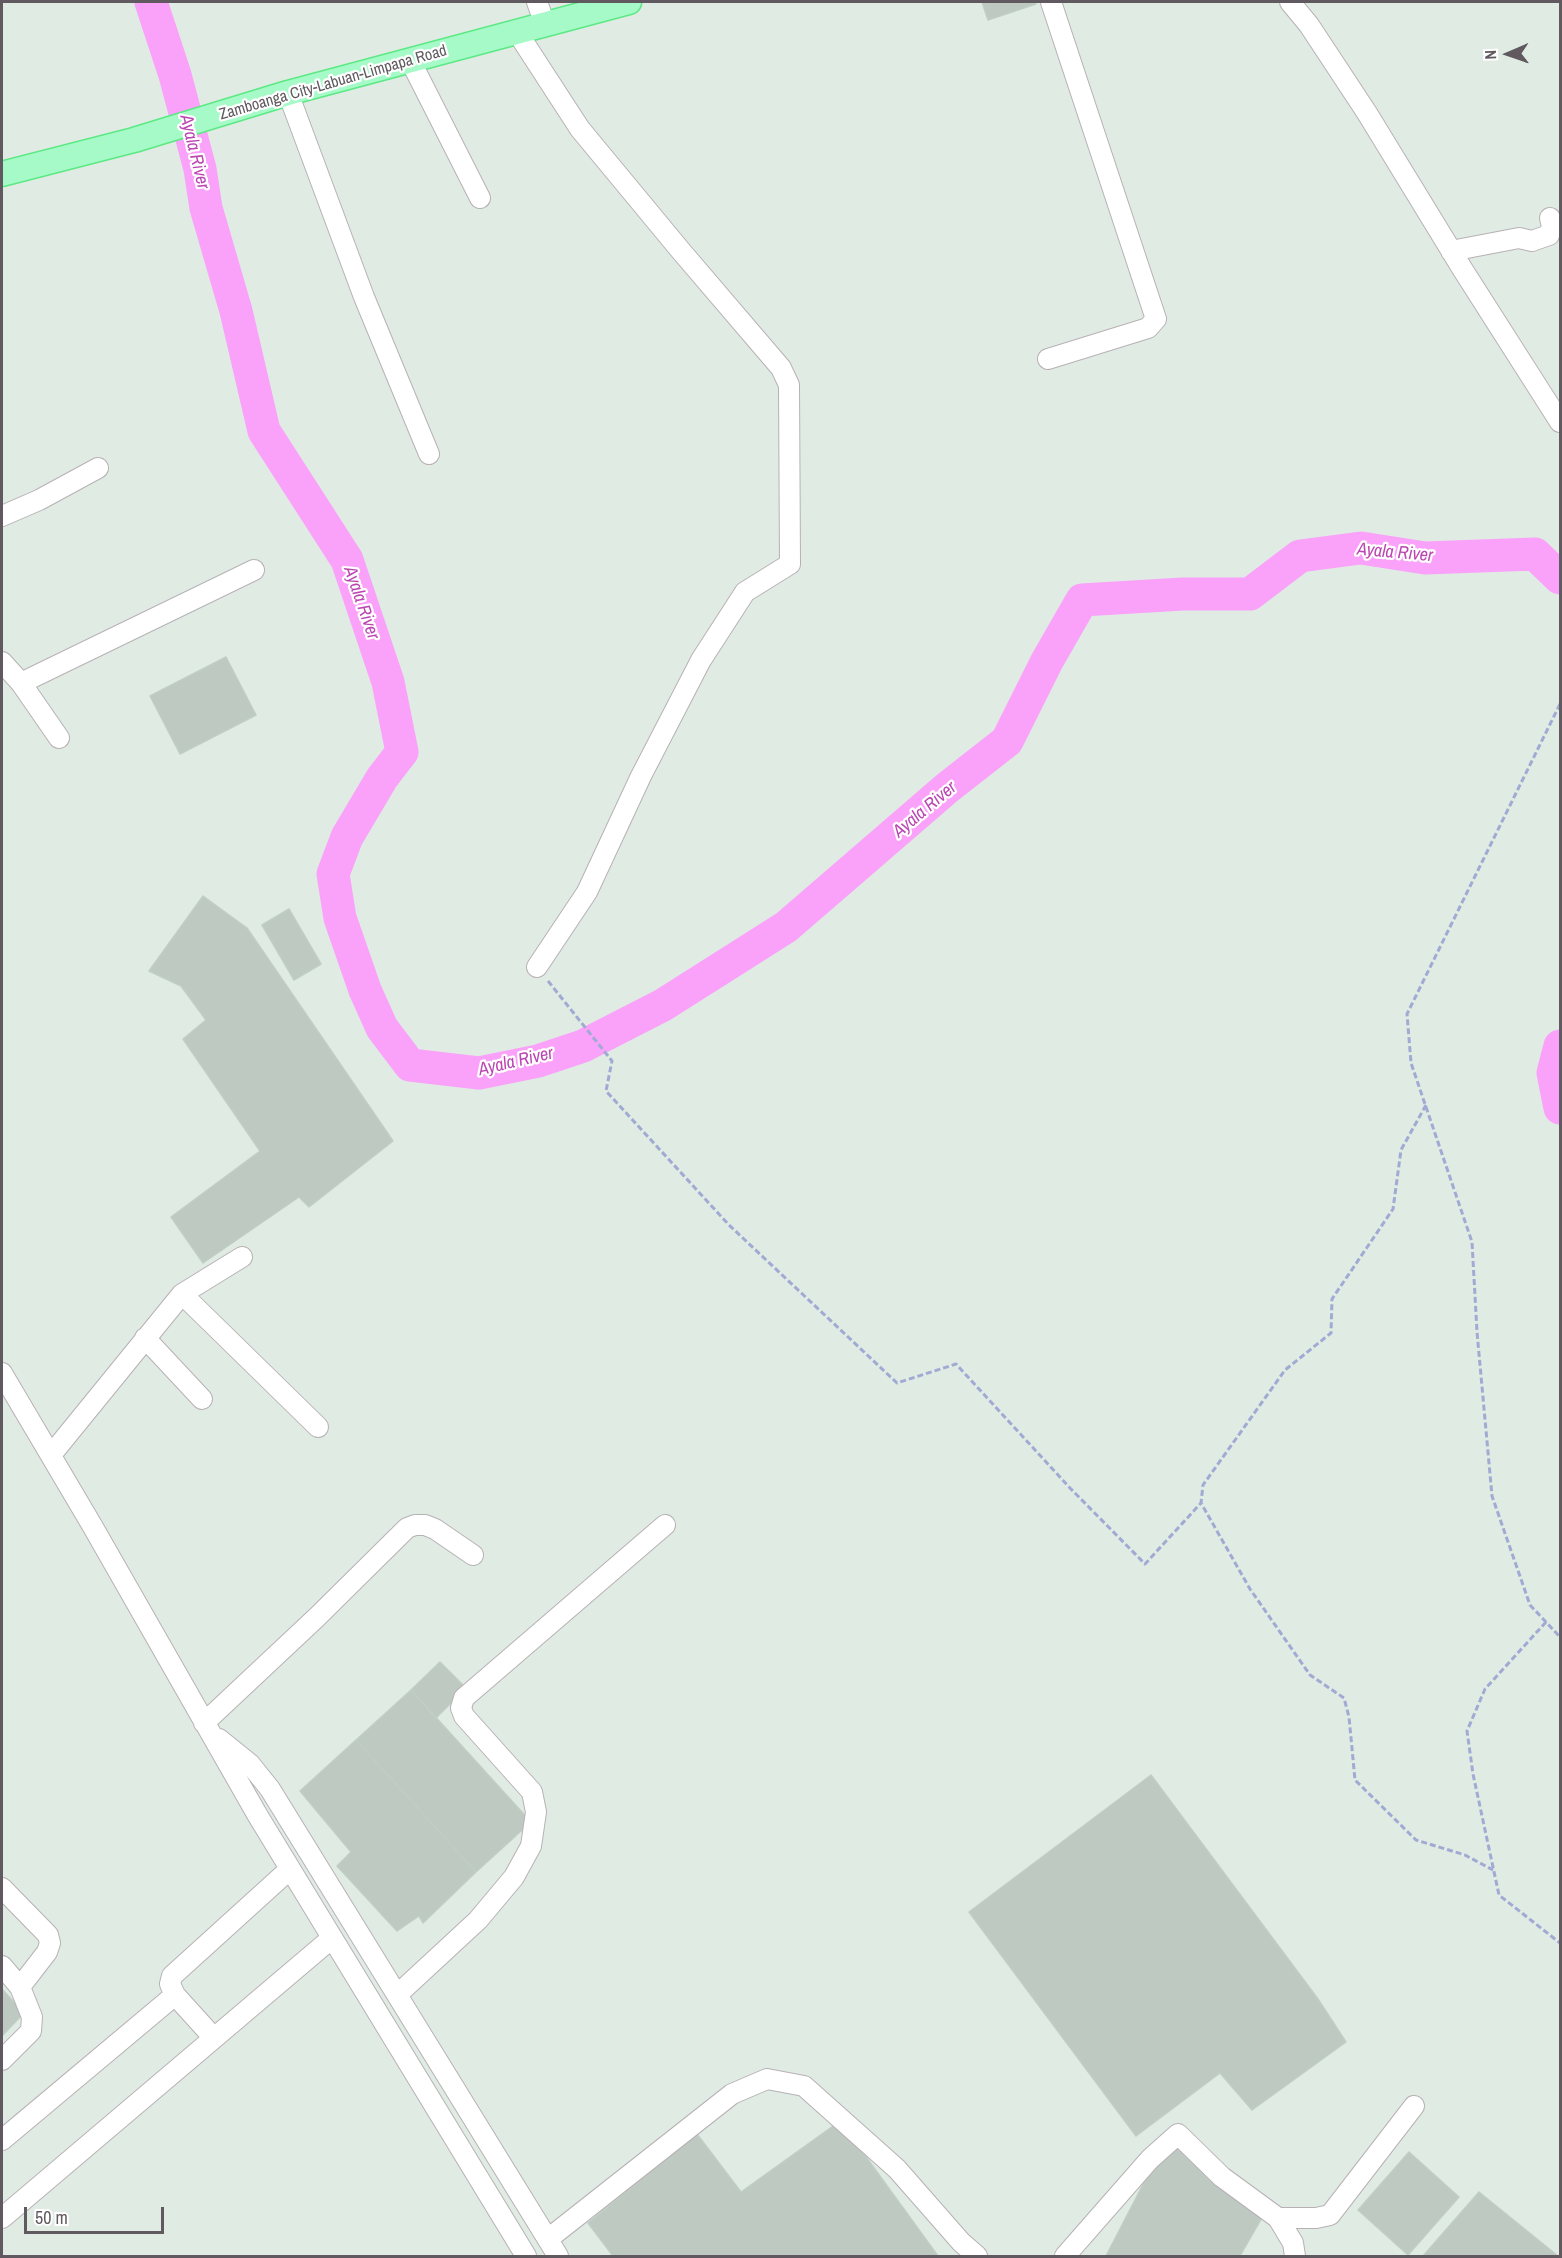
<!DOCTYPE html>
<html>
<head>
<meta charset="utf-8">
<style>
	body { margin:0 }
	#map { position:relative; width:1562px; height:2258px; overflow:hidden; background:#e0ebe4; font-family:"Archivo Narrow",sans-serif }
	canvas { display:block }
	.frame { position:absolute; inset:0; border:3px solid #60595f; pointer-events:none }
	.north { position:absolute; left:1478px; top:24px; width:60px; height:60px; -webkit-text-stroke:4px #fff; paint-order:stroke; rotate:268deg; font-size:16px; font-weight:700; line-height:24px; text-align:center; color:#60595f }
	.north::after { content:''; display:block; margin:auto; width:21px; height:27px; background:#60595f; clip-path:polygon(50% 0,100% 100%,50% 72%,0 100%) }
	.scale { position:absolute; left:24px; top:2207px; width:140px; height:27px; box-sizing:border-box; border:3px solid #60595f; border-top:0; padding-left:8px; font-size:18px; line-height:21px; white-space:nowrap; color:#60595f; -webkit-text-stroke:4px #fff; paint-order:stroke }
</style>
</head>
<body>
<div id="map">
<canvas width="1562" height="2258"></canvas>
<div class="frame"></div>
<div class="north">N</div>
<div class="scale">50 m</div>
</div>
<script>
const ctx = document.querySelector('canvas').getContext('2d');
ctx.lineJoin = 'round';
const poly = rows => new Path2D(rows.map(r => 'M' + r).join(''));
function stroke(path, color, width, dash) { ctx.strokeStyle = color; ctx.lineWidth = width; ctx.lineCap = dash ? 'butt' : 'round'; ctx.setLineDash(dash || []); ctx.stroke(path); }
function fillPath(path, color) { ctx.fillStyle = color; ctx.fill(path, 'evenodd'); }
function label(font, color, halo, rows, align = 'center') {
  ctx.font = font + ' "Archivo Narrow",sans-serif'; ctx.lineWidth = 4.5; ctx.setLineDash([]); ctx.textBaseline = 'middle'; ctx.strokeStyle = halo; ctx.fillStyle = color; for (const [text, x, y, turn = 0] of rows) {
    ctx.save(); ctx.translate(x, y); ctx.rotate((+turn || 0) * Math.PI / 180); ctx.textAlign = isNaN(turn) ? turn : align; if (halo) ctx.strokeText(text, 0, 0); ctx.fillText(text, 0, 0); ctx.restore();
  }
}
stroke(poly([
	[151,2,175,75,200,169,206,208,236,311,264,431,347,560,388,682,402,752,382,778,347,837,333,874,340,918,365,990,382,1028,410,1065,479,1073,538,1061,583,1046,663,1005,786,927,947,788,1007,741,1047,661,1082,600,1183,594,1250,594,1300,556,1361,548,1425,558,1535,554,1560,578],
	[1560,1046,1553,1073,1560,1108]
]), '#faa1fa', 33);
const building = poly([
	[982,2,1035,2,1036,4,988,20,982,2],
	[226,657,256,715,180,754,150,696,226,657],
	[203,896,247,928,393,1141,309,1207,299,1197,203,1263,171,1217,260,1151,183,1039,206,1020,181,986,149,971,203,896],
	[289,909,321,964,294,980,262,925,289,909],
	[440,1662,466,1688,436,1718,411,1690,440,1662],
	[411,1690,531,1822,476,1872,356,1740,411,1690],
	[356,1740,476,1872,423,1923,419,1916,397,1931,337,1866,351,1852,300,1791,356,1740],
	[1151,1775,1318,1999,1346,2042,1252,2110,1220,2073,1136,2136,969,1912,1151,1775],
	[2,1989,24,2013,2,2036,2,1989],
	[840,2121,938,2256,613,2256,588,2223,697,2134,741,2192,840,2121],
	[1181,2143,1208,2179,1263,2216,1240,2256,1106,2256,1152,2167,1181,2143],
	[1409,2152,1459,2197,1408,2255,1358,2210,1409,2152],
	[1479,2192,1558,2256,1423,2256,1479,2192]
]);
fillPath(building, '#bec9c1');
stroke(building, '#bfcfc3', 1.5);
const minor = poly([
	[537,2,545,24],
	[1290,2,1309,25,1367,113,1463,270,1560,422],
	[517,32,580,129,681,251,781,368,789,385,790,564,745,592,701,660,641,776,587,892,537,967],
	[410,60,480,198],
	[288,93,364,297,429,454],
	[1451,251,1519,238,1532,241,1549,235,1552,226,1550,218],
	[1048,359,1148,328,1156,319,1051,2],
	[2,516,39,500,98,468],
	[2,662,21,683,59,738],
	[21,683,254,570],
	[182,1294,318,1427],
	[145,1338,202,1399],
	[2,1373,93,1527,258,1816,526,2256],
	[51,1455,182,1294,242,1257],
	[204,1723,317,1617,407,1528,415,1525,425,1525,435,1529,473,1555],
	[219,1739,250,1764,270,1789,558,2256],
	[2,1888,48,1935,50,1943,47,1952,20,1987],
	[2,1966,20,1987,32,2017,31,2031,2,2060],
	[397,1995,478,1920,514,1877,531,1846,536,1812,532,1792,464,1716,461,1708,464,1698,665,1525],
	[213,2037,175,1995,170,1984,172,1976,290,1869],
	[2,2140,175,1995],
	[2,2218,332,1938],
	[1278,2218,1316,2218,1330,2215,1414,2106],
	[548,2239,732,2094,767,2079,804,2086,897,2169,961,2242,977,2256],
	[1065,2256,1150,2159,1178,2134,1222,2177,1278,2218,1293,2243,1295,2256]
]);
const major = poly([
	[2,174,134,140,288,93,629,2]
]);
stroke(minor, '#b7b1b6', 22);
stroke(major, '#5be984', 27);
stroke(poly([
	[1560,704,1407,1014,1411,1063,1472,1242,1477,1332,1492,1496,1530,1605,1560,1637],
	[548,981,612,1061,606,1091,729,1225,897,1383,956,1364,1070,1488,1145,1564,1201,1503],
	[1426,1105,1401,1150,1393,1209,1332,1299,1331,1333,1285,1370,1203,1485,1201,1503,1250,1589,1310,1675,1344,1698,1349,1717,1355,1780,1416,1840,1465,1855,1493,1870],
	[1546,1622,1485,1689,1467,1731,1473,1774,1499,1895,1560,1943]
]), '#a1aad3', 3, [6, 3]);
stroke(minor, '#fff', 20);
stroke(major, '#a6fac8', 24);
label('16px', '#60595f', '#fff', [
	["Zamboanga City-Labuan-Limpapa Road",333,83,-16]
]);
label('italic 18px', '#bb46b2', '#fff', [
	["Ayala River",194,152,76],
	["Ayala River",1395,553,5],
	["Ayala River",361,603,71],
	["Ayala River",925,810,-40],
	["Ayala River",516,1062,-13]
]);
</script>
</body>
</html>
